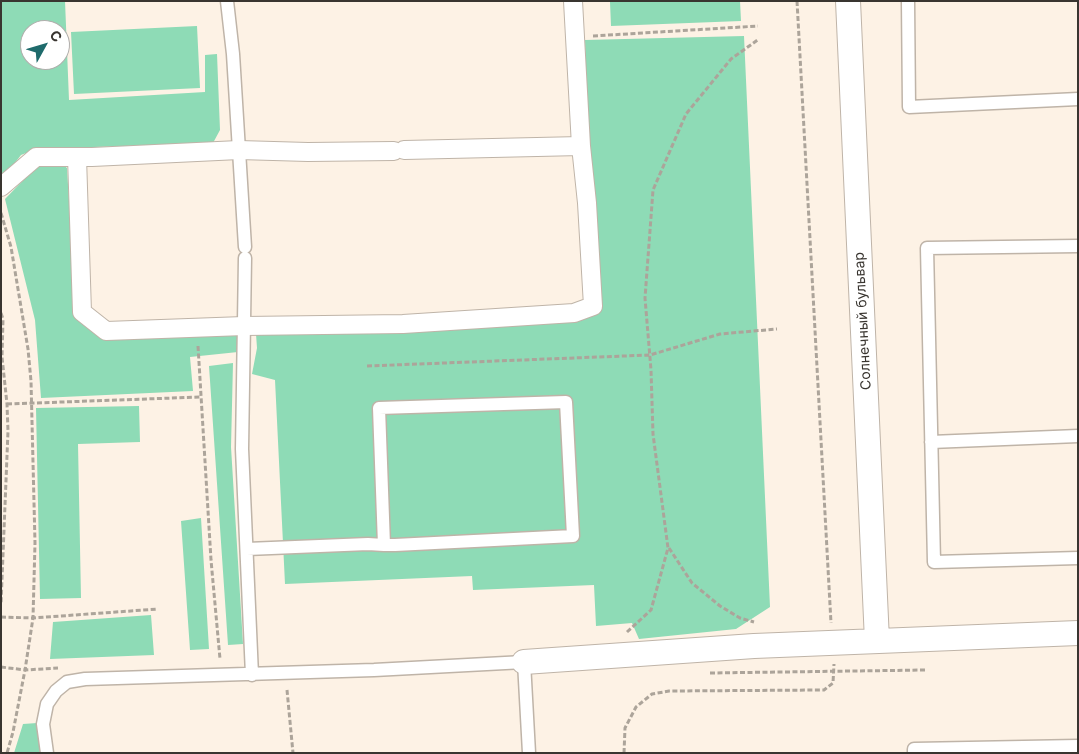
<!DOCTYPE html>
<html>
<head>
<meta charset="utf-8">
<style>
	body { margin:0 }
	#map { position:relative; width:1079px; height:754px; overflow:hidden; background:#fdf2e5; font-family:Inter,sans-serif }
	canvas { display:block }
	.frame { position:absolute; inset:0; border:2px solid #393530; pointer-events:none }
	.north { position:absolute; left:20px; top:20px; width:50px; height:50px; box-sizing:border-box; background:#fff; border:1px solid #b0aeac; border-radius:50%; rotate:51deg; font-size:14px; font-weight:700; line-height:20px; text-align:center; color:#393530 }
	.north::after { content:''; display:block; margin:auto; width:18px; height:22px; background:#1f6b6c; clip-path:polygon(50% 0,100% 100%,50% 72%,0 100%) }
</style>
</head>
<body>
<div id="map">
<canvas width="1079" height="754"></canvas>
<div class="frame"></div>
<div class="north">С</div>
</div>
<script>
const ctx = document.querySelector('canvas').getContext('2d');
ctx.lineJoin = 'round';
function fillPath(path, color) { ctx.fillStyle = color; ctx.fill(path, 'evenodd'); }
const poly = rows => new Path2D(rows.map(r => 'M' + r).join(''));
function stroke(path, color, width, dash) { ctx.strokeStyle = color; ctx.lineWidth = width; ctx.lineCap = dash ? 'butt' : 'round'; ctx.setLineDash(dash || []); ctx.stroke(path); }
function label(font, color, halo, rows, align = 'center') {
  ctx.font = font + ' Inter,sans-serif'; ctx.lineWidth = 4.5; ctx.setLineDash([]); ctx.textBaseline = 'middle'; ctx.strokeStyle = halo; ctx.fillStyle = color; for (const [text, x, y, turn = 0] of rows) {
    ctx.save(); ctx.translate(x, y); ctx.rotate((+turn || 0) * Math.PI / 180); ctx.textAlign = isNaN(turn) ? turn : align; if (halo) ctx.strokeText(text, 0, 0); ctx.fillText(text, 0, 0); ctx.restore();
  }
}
fillPath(poly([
	[1,1,65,1,69,100,205,92,205,55,217,54,220,130,213,143,36,149,21,155,11,168,1,176],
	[30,30,60,30,60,60,30,60],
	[740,1,741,21,611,26,610,2],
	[197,26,200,88,74,94,71,32],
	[744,36,770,607,736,629,639,639,632,623,596,626,594,585,473,590,472,576,285,584,275,380,252,374,257,348,256,334,408,332,588,318,600,307,588,165,585,40],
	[61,163,67,168,76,315,101,337,237,332,238,352,190,357,193,391,41,398,35,320,5,199,39,164],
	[233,363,231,447,243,644,228,645,209,366],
	[139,406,140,442,78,444,81,598,40,599,36,408],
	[201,518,209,649,190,650,181,521],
	[151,615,154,655,50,659,53,622],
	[37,723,40,753,14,753,23,724]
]), '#8edbb6');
const service = poly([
	[227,1,233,54,245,247],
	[908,1,909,107,1078,99],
	[1078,246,927,248,934,562,1078,558],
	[245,258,242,449,252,675],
	[931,442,1078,436],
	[247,549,368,544,384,545,395,545,573,536,566,402,379,408,384,545],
	[47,753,43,724,47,704,56,691,67,682,85,679,374,670,524,662,529,753],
	[914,753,914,749,1078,746]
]);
const pedestrian = poly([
	[573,1,581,146],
	[77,157,82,312,106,331,244,326,403,324,574,313,593,306,587,203,581,146,404,150],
	[1,187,36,157,92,157,239,150,308,152,394,151]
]);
const minor = poly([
	[848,1,877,641],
	[524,662,754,646,1078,633]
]);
stroke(service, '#bfb4a8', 15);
stroke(pedestrian, '#bfb4a8', 20);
stroke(minor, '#bfb4a8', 26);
stroke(poly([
	[797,1,831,623],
	[593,36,758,26],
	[1,213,11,247,28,349,31,381,35,543,33,618,25,670,13,732,7,753],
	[1,313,3,319,2,357,7,404,8,431,1,604],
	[198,346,211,560,220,659],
	[367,366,650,355,720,334,777,329],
	[7,404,201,397],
	[669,548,692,583,720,606,740,618,754,622],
	[1,617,33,618,158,609],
	[627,632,651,610,668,548,653,434,651,370,645,298,653,190,686,114,731,59,759,39],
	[1,667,25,670,58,668],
	[710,673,925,670],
	[287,690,293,753],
	[624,753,625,728,636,707,652,694,669,691,824,690,833,683,834,664]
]), '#aca49a', 3, [5, 2.5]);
stroke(service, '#fff', 12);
stroke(pedestrian, '#fff', 18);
stroke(minor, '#fff', 24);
label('14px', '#393530', '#fff', [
	["Солнечный бульвар",863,321,-93]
]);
</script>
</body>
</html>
